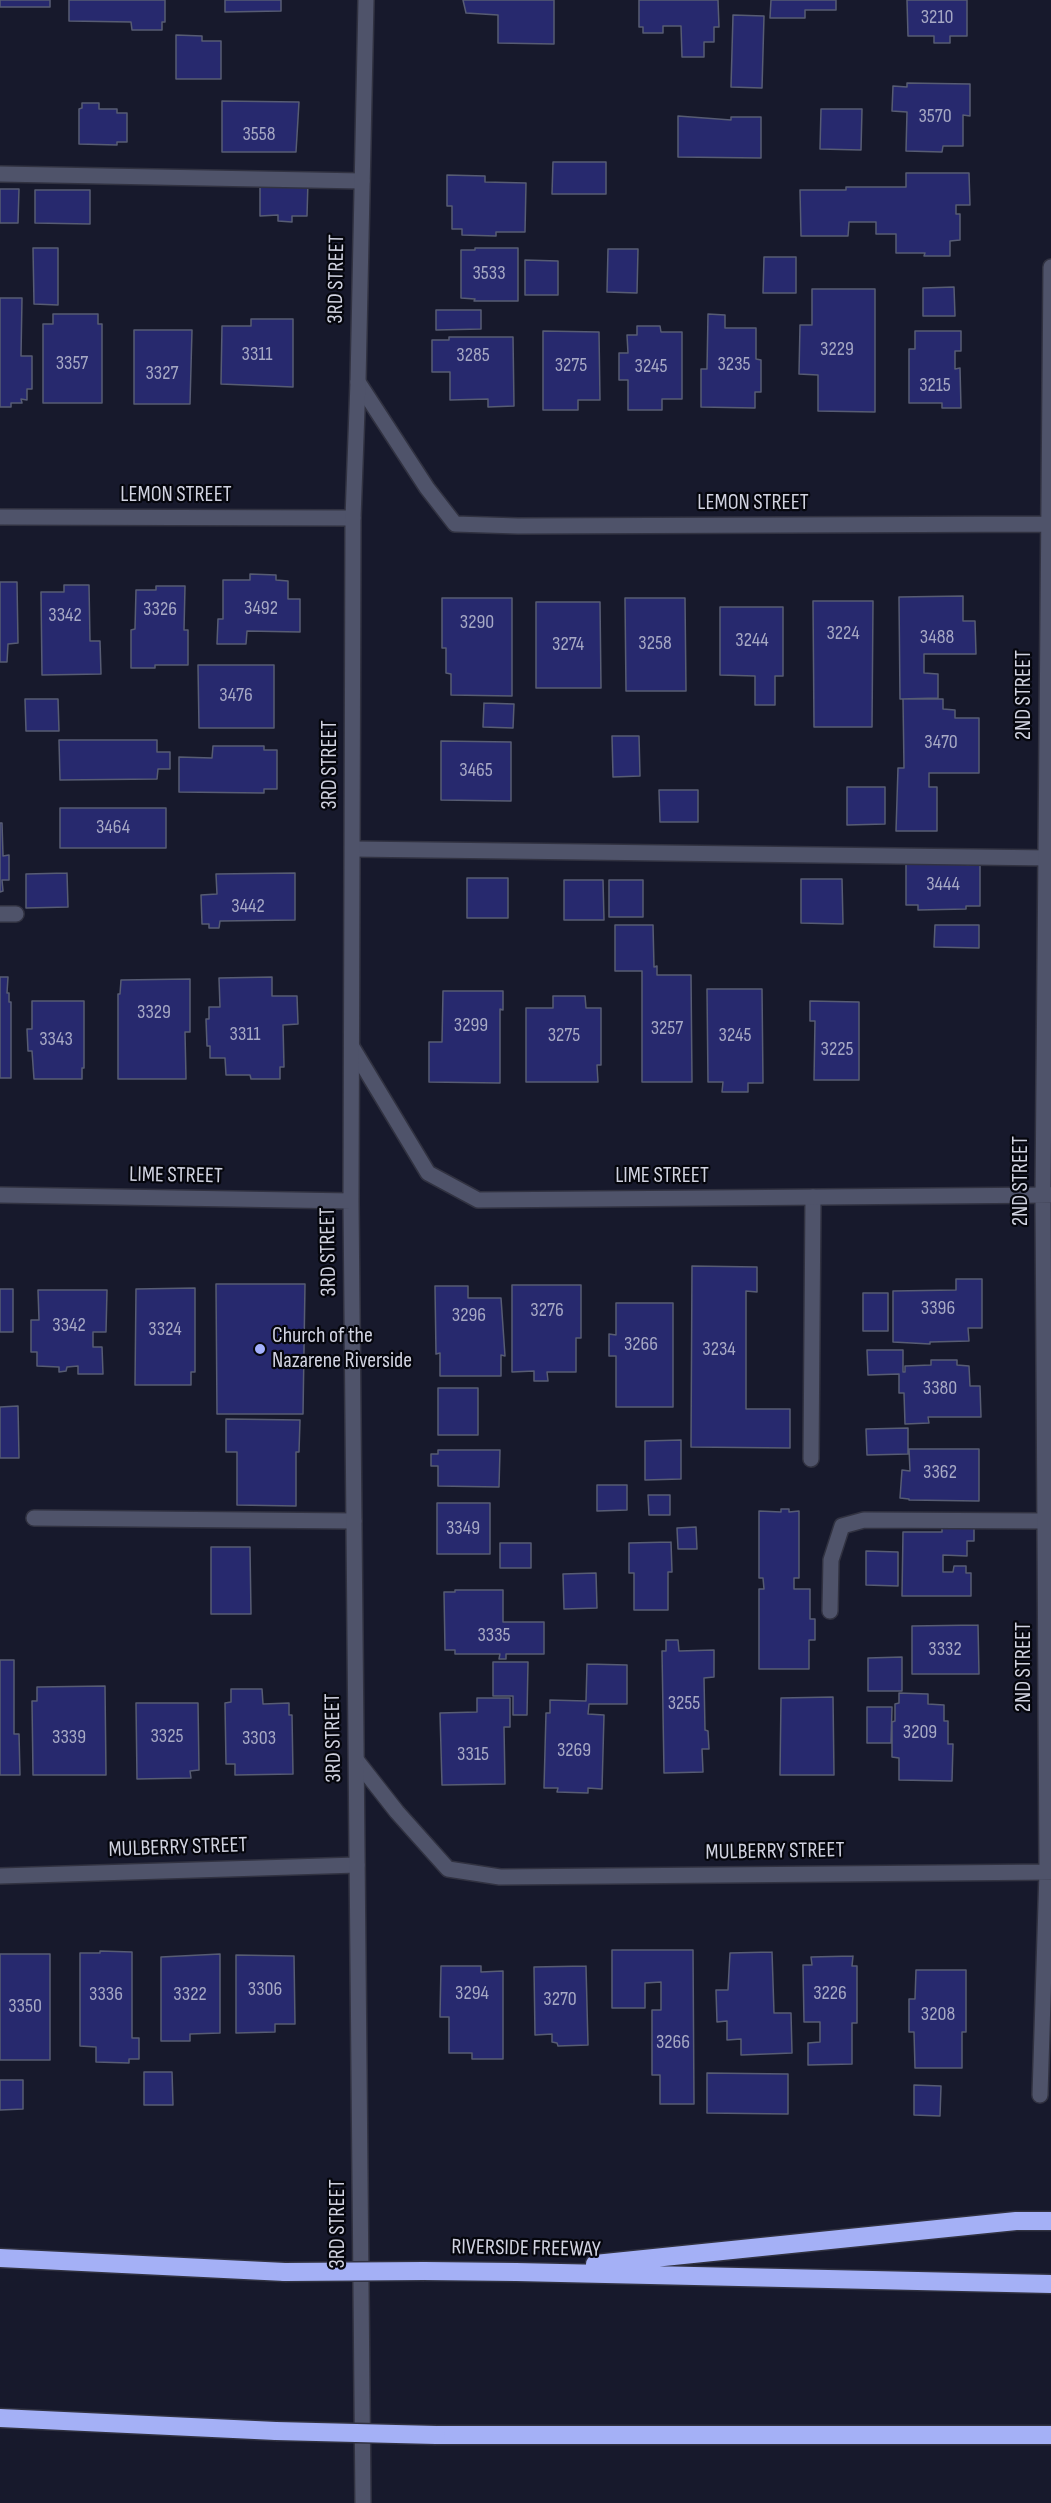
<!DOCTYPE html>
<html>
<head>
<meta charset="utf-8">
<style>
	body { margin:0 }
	canvas { display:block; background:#17192c }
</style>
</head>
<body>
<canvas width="1051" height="2503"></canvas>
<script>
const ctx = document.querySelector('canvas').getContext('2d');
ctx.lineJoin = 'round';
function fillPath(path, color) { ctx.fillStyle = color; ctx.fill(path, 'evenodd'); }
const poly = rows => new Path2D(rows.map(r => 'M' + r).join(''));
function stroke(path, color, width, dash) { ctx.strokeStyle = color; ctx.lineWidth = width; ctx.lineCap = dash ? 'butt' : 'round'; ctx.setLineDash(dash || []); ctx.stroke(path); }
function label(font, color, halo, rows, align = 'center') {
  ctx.font = font + ' "Sofia Sans Condensed",sans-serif'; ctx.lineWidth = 4.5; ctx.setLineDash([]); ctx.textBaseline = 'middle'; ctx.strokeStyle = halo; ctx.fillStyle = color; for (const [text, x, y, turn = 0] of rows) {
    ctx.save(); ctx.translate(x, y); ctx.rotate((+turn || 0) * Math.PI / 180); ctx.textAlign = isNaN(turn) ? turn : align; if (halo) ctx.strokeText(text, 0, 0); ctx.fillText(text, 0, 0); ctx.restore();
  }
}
const building = poly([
	[0,0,50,0,50,7,0,7,0,0],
	[69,0,165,0,165,22,162,22,162,30,132,30,131,22,69,21,69,0],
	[225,0,281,0,281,11,225,12,225,0],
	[463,0,554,0,554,44,498,43,498,15,466,13,463,0],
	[639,0,718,0,719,27,714,27,714,42,704,42,704,57,682,57,681,26,663,26,663,33,643,33,643,27,639,27,639,0],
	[771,0,836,0,836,10,805,10,805,18,770,18,771,0],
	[907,0,967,0,967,36,950,36,950,43,934,43,934,36,908,36,907,0],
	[733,15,764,16,762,88,731,87,733,15],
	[176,35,202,36,202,41,221,41,221,79,176,79,176,35],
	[907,83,970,84,970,116,963,115,963,146,943,146,942,152,906,151,907,112,892,111,893,86,907,87,907,83],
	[222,101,299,102,296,152,222,152,222,101],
	[82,103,99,103,99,109,117,109,117,113,127,113,127,142,117,142,117,145,79,144,79,109,82,108,82,103],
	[821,109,862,109,861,150,820,149,821,109],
	[678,116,731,120,731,117,761,117,761,158,678,157,678,116],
	[553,162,606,162,606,194,552,194,553,162],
	[906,173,969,173,970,205,956,205,956,214,960,214,960,240,950,241,950,256,924,256,925,253,896,253,896,234,876,234,876,222,849,222,848,236,801,236,800,190,846,190,846,187,906,187,906,173],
	[447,175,485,176,485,182,526,183,525,232,496,232,496,236,462,235,462,229,452,229,452,206,447,206,447,175],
	[260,180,308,181,307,216,292,216,292,222,278,221,278,215,260,216,260,180],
	[0,189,19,189,18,223,0,223,0,189],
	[35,190,90,190,90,224,35,223,35,190],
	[33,248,58,248,58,305,34,304,33,248],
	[475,248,518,248,518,301,474,301,475,299,461,298,461,250,475,250,475,248],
	[608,249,638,249,637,293,607,292,608,249],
	[764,257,796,257,796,293,763,293,764,257],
	[525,260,558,261,558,295,525,295,525,260],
	[954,287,955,316,923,316,923,288,954,287],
	[812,289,875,289,875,412,818,411,818,375,799,374,800,325,812,325,812,289],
	[0,298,22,298,21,356,32,356,32,389,27,389,27,400,21,399,22,403,11,403,11,407,0,407,0,298],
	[436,310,481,310,481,329,436,330,436,310],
	[53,314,98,314,98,324,102,324,102,403,43,403,43,324,53,324,53,314],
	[708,314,725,315,725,328,756,328,756,359,761,360,761,392,755,392,755,408,701,407,701,369,707,369,708,314],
	[251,319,293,319,293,387,221,384,222,326,251,326,251,319],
	[637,326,660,326,661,332,682,332,682,399,662,399,662,410,628,410,628,380,619,380,619,353,628,353,627,335,637,335,637,326],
	[134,330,192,330,190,404,134,404,134,330],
	[543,331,599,332,600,400,578,400,578,410,543,410,543,331],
	[915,331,961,331,961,351,955,351,955,369,960,368,961,408,942,408,942,403,909,403,909,349,915,349,915,331],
	[449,337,513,337,514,406,488,407,488,399,450,400,450,372,432,372,432,340,449,340,449,337],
	[250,574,276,575,276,580,288,581,288,599,300,599,300,632,247,631,246,644,217,644,218,619,223,619,223,580,250,580,250,574],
	[0,582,17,582,18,643,8,644,7,662,0,662,0,582],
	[64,585,89,585,90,641,100,641,101,674,42,675,41,592,64,592,64,585],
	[156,586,185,586,184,630,188,630,188,665,155,665,155,668,131,668,131,630,135,629,136,590,156,590,156,586],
	[963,596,963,621,975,621,976,654,924,654,924,673,938,674,938,698,900,699,899,597,963,596],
	[442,598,512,598,512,696,451,695,451,674,446,673,446,648,442,648,442,598],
	[625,598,685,598,686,691,626,691,625,598],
	[813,601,873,601,872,727,814,727,813,601],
	[536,602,600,602,601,688,536,688,536,602],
	[720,607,783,607,783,676,775,676,775,705,755,705,755,676,720,675,720,607],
	[198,665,274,665,274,728,199,728,198,665],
	[25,699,58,699,59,731,26,731,25,699],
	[903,699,943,699,943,709,955,710,955,718,979,718,979,773,929,773,929,787,937,787,937,831,896,831,898,768,904,768,903,699],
	[484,703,514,704,513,728,483,727,484,703],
	[612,736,639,736,640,776,613,777,612,736],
	[59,740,157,740,157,752,170,752,170,769,158,769,157,779,60,780,59,740],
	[441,741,511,742,511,801,441,800,441,741],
	[213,746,264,746,264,750,277,750,277,789,264,789,264,793,179,792,179,757,212,758,213,746],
	[847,787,885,787,885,824,847,825,847,787],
	[659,790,698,790,698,822,660,822,659,790],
	[60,808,166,808,166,848,60,848,60,808],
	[0,823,2,823,3,856,9,855,9,880,2,880,3,891,0,892,0,823],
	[967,859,967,865,980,864,980,906,966,906,966,909,918,910,918,905,906,905,906,864,967,859],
	[67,873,68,907,26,908,26,874,67,873],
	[295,873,295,920,220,921,219,928,209,928,209,924,202,924,201,895,217,894,216,874,295,873],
	[467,878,508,878,508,918,467,918,467,878],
	[801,879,842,879,843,924,801,923,801,879],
	[564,880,603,880,604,920,564,920,564,880],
	[609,880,643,880,643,917,609,917,609,880],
	[615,925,653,925,654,967,657,966,657,975,691,975,692,1082,642,1082,642,971,615,971,615,925],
	[935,925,979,925,979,948,934,947,935,925],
	[0,977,8,977,7,993,9,993,9,1002,11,1002,11,1078,0,1078,0,977],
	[272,977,272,996,297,996,298,1024,283,1025,284,1067,280,1067,280,1079,251,1079,250,1075,226,1075,225,1058,210,1058,210,1046,207,1046,206,1019,209,1019,209,1007,220,1007,219,978,272,977],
	[190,979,190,1032,185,1032,186,1079,118,1079,118,994,120,994,121,980,190,979],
	[707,989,762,989,763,1083,748,1083,748,1092,722,1092,723,1082,708,1082,707,989],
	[443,991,503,991,503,1010,500,1009,500,1083,429,1082,429,1042,442,1042,443,991],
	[553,996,585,996,586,1008,601,1008,601,1065,597,1065,598,1082,526,1082,526,1008,553,1008,553,996],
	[32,1001,84,1001,84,1068,82,1068,82,1079,34,1079,32,1051,28,1051,27,1029,32,1029,32,1001],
	[810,1001,859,1002,859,1080,814,1080,815,1021,810,1021,810,1001],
	[692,1266,757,1267,757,1292,746,1291,746,1409,790,1409,790,1448,691,1447,692,1266],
	[956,1279,982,1279,982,1328,968,1328,969,1341,930,1342,930,1344,893,1342,893,1291,956,1290,956,1279],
	[216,1284,305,1284,303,1414,217,1414,216,1284],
	[512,1285,581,1285,581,1338,576,1338,576,1372,547,1372,548,1381,534,1381,534,1371,512,1372,512,1285],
	[435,1286,468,1286,468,1298,501,1298,505,1356,501,1355,501,1376,440,1376,440,1353,436,1354,435,1286],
	[195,1288,195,1372,191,1372,191,1385,135,1385,136,1289,195,1288],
	[0,1289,13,1289,13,1332,0,1332,0,1289],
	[38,1290,107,1290,106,1332,93,1332,93,1347,102,1347,103,1374,78,1374,78,1366,67,1367,66,1371,59,1372,59,1367,37,1366,37,1352,31,1352,31,1320,39,1320,38,1290],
	[863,1293,888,1293,888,1331,863,1331,863,1293],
	[616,1303,673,1303,673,1407,616,1407,616,1356,609,1356,609,1334,616,1335,616,1303],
	[867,1350,903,1350,903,1372,905,1372,905,1366,931,1365,931,1360,957,1360,957,1365,969,1366,970,1386,980,1386,981,1417,928,1417,929,1423,905,1424,904,1393,899,1393,899,1374,868,1375,867,1350],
	[438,1388,478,1388,478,1435,438,1435,438,1388],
	[18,1406,19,1458,0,1458,0,1407,18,1406],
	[226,1419,300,1420,299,1452,296,1452,296,1506,237,1505,237,1452,226,1452,226,1419],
	[908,1428,908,1454,867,1455,866,1429,908,1428],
	[681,1440,681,1479,645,1480,645,1441,681,1440],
	[909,1449,979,1449,979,1501,909,1500,909,1499,900,1498,902,1470,910,1471,909,1449],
	[438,1450,500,1450,499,1487,438,1486,438,1466,431,1466,431,1454,438,1454,438,1450],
	[597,1485,627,1485,627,1510,597,1511,597,1485],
	[648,1495,670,1495,670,1515,649,1515,648,1495],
	[437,1503,490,1503,490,1554,437,1554,437,1503],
	[781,1509,789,1509,789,1512,799,1511,799,1578,794,1578,794,1589,810,1589,810,1619,815,1619,815,1640,809,1640,809,1669,759,1669,759,1589,764,1589,763,1578,759,1578,759,1511,781,1512,781,1509],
	[696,1527,697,1549,678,1549,677,1528,696,1527],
	[942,1528,974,1528,974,1541,967,1541,967,1556,943,1555,943,1572,953,1572,954,1566,966,1566,966,1573,971,1573,971,1596,902,1596,903,1532,942,1532,942,1528],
	[671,1542,672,1572,668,1572,668,1610,634,1610,634,1573,629,1573,629,1543,671,1542],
	[500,1543,531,1543,531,1568,500,1568,500,1543],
	[211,1547,250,1547,251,1614,211,1614,211,1547],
	[866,1551,898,1552,898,1586,866,1585,866,1551],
	[596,1573,597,1608,564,1609,563,1574,596,1573],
	[455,1590,503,1590,503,1622,544,1622,544,1654,506,1654,506,1659,499,1659,500,1654,455,1654,455,1650,445,1650,444,1592,455,1592,455,1590],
	[978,1625,979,1674,912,1674,912,1626,978,1625],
	[666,1640,678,1640,679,1651,714,1650,714,1677,704,1678,705,1730,708,1731,709,1749,702,1749,703,1772,664,1773,662,1651,666,1651,666,1640],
	[902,1657,902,1691,868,1691,868,1658,902,1657],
	[0,1660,14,1660,14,1734,19,1734,20,1775,0,1775,0,1660],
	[493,1662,528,1662,527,1715,513,1715,513,1696,493,1696,493,1662],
	[587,1664,627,1665,627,1704,589,1704,588,1714,604,1715,602,1789,588,1788,588,1793,557,1792,558,1788,544,1788,546,1713,550,1713,550,1700,586,1701,587,1664],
	[105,1686,106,1775,33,1775,32,1701,37,1701,37,1687,105,1686],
	[231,1689,262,1689,263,1704,289,1703,289,1715,292,1715,293,1774,235,1775,235,1764,226,1764,225,1703,231,1702,231,1689],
	[899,1693,928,1694,928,1704,944,1705,944,1721,948,1721,948,1744,953,1744,952,1781,899,1780,899,1758,892,1757,892,1722,895,1721,895,1704,899,1703,899,1693],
	[833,1697,834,1775,780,1775,781,1698,833,1697],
	[477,1698,510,1698,510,1727,504,1727,505,1784,442,1785,440,1713,477,1712,477,1698],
	[136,1703,198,1703,199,1770,190,1771,191,1778,137,1779,136,1703],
	[867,1707,892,1707,891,1743,867,1743,867,1707],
	[612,1950,693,1950,694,2104,660,2104,660,2075,652,2075,652,2010,661,2010,661,1982,645,1983,645,2008,612,2008,612,1950],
	[100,1951,132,1952,132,2038,139,2038,139,2059,129,2059,129,2063,96,2062,96,2047,80,2046,80,1953,100,1953,100,1951],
	[772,1952,774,2013,791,2013,792,2053,741,2055,741,2039,727,2040,727,2021,717,2022,716,1990,728,1990,730,1953,772,1952],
	[0,1954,50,1954,50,2060,0,2060,0,1954],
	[220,1954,220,2033,190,2034,190,2041,161,2041,161,1957,220,1954],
	[236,1955,294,1956,295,2024,275,2024,275,2032,236,2033,236,1955],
	[853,1956,852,1966,857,1966,857,2023,852,2023,852,2064,808,2065,808,2043,820,2042,820,2022,804,2022,803,1965,812,1965,811,1957,853,1956],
	[441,1966,481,1966,481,1972,503,1971,503,2059,472,2059,472,2053,449,2053,449,2017,440,2017,441,1966],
	[586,1966,588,2045,558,2046,557,2043,552,2042,552,2034,535,2035,534,1967,586,1966],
	[916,1970,966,1970,966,2032,962,2032,962,2068,915,2068,914,2032,909,2032,909,1999,915,1999,916,1970],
	[144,2072,172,2072,173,2105,144,2105,144,2072],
	[707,2073,788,2074,788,2114,707,2113,707,2073],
	[0,2080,23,2080,23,2109,0,2110,0,2080],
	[914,2085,941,2086,940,2116,914,2115,914,2085]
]);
fillPath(building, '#27296e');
stroke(building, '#575c73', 1.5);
const lane = poly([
	[0,174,362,181],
	[353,849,1051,858],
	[0,914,16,914],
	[811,1459,813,1197],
	[34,1518,354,1521],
	[830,1611,831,1560,842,1526,864,1520,1045,1521]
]);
const street = poly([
	[358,382,427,488,455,524,518,526,1051,524],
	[0,517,353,518],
	[352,1047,428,1173,478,1200,1051,1195],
	[357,1761,397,1812,448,1869,500,1877,1051,1872],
	[0,1876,357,1865],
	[1040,2095,1047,1872,1043,1195,1051,267]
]);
const secondary = poly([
	[0,1195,351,1201],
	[363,2503,351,1201,353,518,358,382,366,0]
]);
const highway = poly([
	[0,2258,285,2272],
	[595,2264,1016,2221,1051,2221],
	[424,2271,516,2272,1051,2284],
	[0,2418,276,2431],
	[436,2435,1051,2435]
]);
stroke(lane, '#313241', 18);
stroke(street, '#313241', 18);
stroke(secondary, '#313241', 18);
stroke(highway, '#313241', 21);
stroke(lane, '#4f536a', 15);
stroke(street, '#4f536a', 15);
stroke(secondary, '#4f536a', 15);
stroke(highway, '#a4b0f6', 18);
const highwayBridge = poly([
	[285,2272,424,2271],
	[276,2431,436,2435]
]);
stroke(highwayBridge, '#313241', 21, []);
stroke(highwayBridge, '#a4b0f6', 18);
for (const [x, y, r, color] of [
	[260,1349,6,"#a5b1fc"]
]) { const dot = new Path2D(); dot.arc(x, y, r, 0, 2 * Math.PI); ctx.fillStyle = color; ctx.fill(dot); stroke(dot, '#05060d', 2); }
label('20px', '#a6a8c4', null, [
	["3210",937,18],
	["3570",935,117],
	["3558",259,135],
	["3533",489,274],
	["3229",837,350],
	["3311",257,355],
	["3285",473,356],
	["3357",72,364],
	["3235",734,365],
	["3275",571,366],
	["3245",651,367],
	["3327",162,374],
	["3215",935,386],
	["3492",261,609],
	["3326",160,610],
	["3342",65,616],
	["3290",477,623],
	["3224",843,634],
	["3488",937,638],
	["3244",752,641],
	["3258",655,644],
	["3274",568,645],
	["3476",236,696],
	["3470",941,743],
	["3465",476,771],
	["3464",113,828],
	["3444",943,885],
	["3442",248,907],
	["3329",154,1013],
	["3299",471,1026],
	["3257",667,1029],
	["3311",245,1035],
	["3275",564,1036],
	["3245",735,1036],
	["3343",56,1040],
	["3225",837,1050],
	["3396",938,1309],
	["3276",547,1311],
	["3296",469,1316],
	["3342",69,1326],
	["3324",165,1330],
	["3266",641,1345],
	["3234",719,1350],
	["3380",940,1389],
	["3362",940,1473],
	["3349",463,1529],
	["3335",494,1636],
	["3332",945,1650],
	["3255",684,1704],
	["3209",920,1733],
	["3325",167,1737],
	["3339",69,1738],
	["3303",259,1739],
	["3269",574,1751],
	["3315",473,1755],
	["3306",265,1990],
	["3294",472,1994],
	["3226",830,1994],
	["3336",106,1995],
	["3322",190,1995],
	["3270",560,2000],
	["3350",25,2007],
	["3208",938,2015],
	["3266",673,2043]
]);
label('22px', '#d1d3e1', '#05060d', [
	["3RD STREET",337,279,-89],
	["LEMON STREET",176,495],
	["LEMON STREET",753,503],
	["2ND STREET",1024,695,-90],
	["3RD STREET",330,765,-90],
	["LIME STREET",176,1176,1],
	["LIME STREET",662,1176],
	["2ND STREET",1021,1181,-90],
	["3RD STREET",329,1252,-91],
	["2ND STREET",1024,1667,-90],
	["3RD STREET",334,1738,-91],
	["MULBERRY STREET",178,1848,-2],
	["MULBERRY STREET",775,1852,-1],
	["3RD STREET",338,2224,-90],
	["RIVERSIDE FREEWAY",526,2249,1]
]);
label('22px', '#d1d3e1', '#05060d', [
	["Church of the",272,1336],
	["Nazarene Riverside",272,1361]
], 'left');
</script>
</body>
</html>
